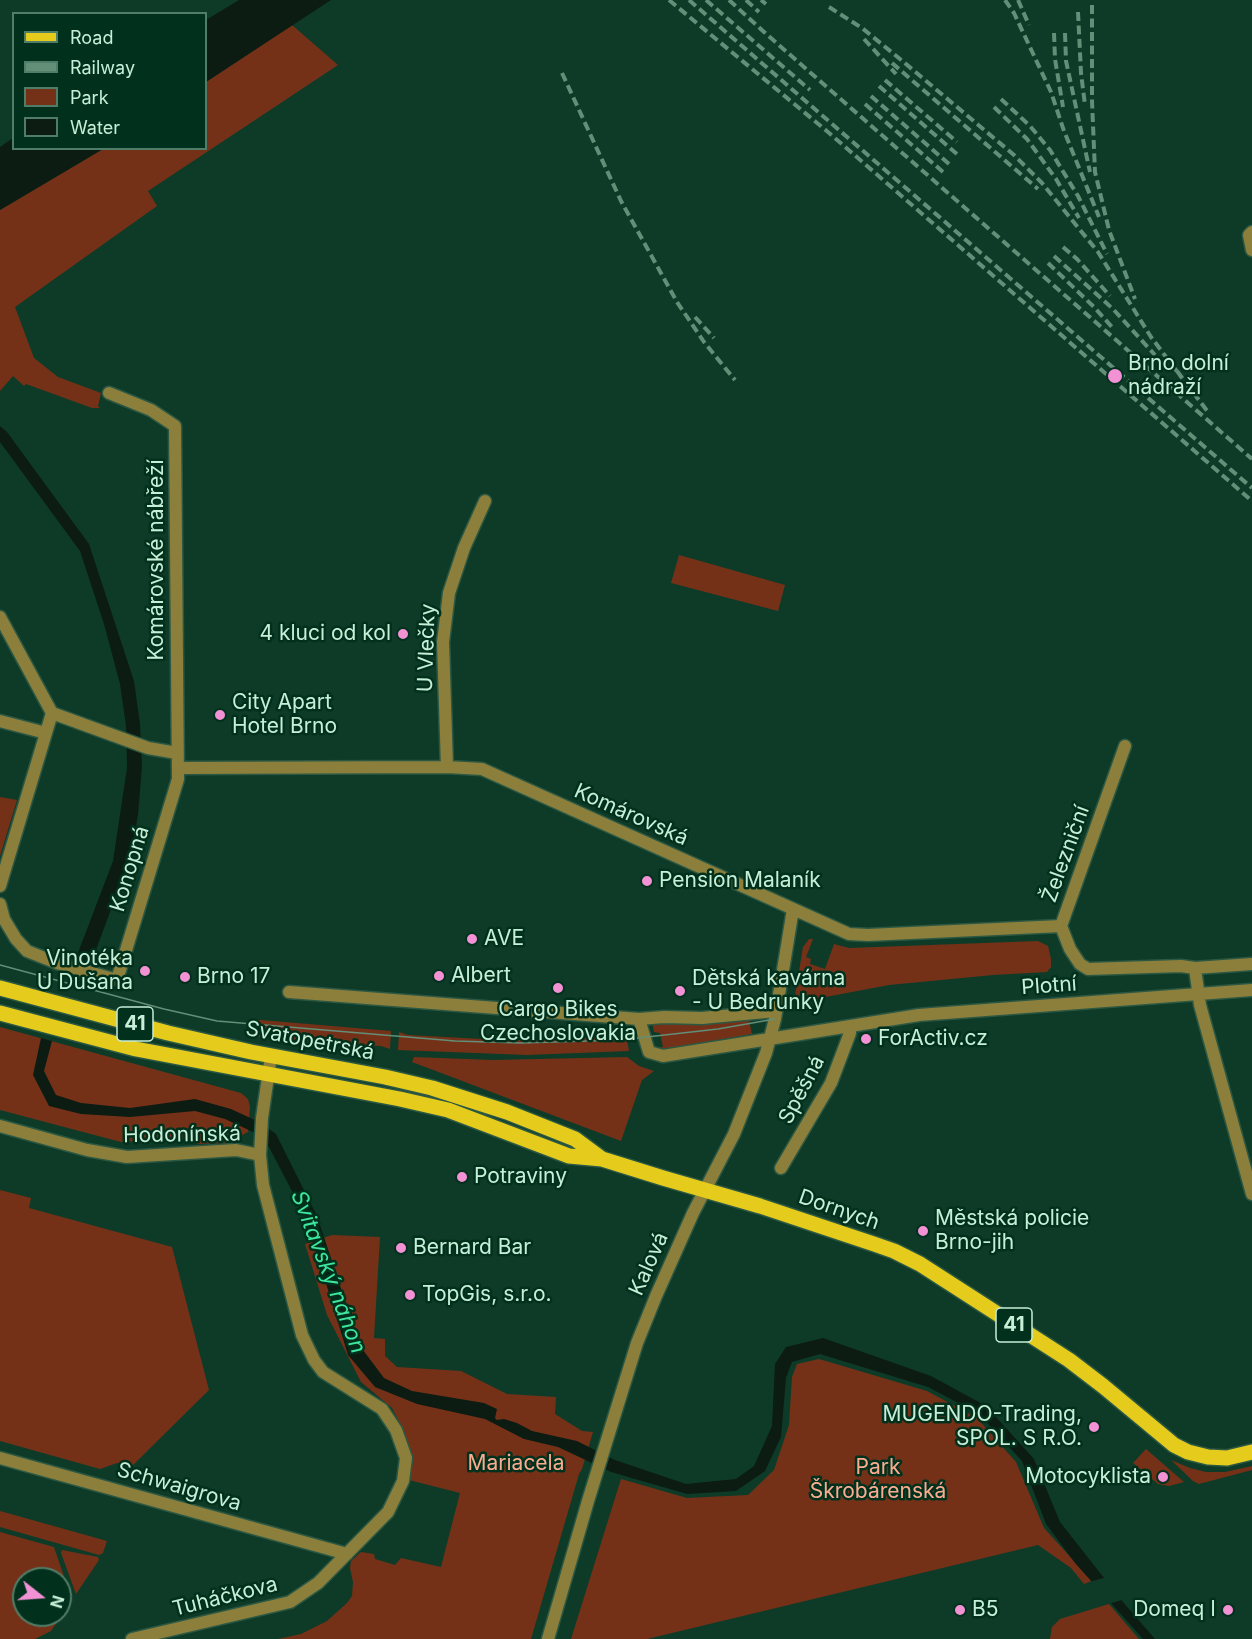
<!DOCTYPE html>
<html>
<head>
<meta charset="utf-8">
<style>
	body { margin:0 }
	#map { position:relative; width:1252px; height:1639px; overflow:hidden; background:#0e3b27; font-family:Inter,sans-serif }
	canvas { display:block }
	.legend { position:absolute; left:12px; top:12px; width:195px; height:138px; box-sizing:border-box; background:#01311d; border:2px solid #507d67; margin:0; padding:8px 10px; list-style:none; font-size:18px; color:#c7eed7 }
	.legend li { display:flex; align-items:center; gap:12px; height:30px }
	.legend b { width:30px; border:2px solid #507d67 }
	.north { position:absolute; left:12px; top:1567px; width:60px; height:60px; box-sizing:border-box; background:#01311d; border:2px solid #507d67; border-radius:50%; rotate:107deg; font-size:16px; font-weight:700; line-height:24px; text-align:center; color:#c7eed7 }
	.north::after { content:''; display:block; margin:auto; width:21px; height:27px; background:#f391d5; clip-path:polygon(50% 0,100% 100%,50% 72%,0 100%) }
</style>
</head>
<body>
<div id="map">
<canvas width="1252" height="1639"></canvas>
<ul class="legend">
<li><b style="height:8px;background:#e5cb1b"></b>Road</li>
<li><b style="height:8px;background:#638e78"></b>Railway</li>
<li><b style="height:16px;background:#753118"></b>Park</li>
<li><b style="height:16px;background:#0c1c13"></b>Water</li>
</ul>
<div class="north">N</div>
</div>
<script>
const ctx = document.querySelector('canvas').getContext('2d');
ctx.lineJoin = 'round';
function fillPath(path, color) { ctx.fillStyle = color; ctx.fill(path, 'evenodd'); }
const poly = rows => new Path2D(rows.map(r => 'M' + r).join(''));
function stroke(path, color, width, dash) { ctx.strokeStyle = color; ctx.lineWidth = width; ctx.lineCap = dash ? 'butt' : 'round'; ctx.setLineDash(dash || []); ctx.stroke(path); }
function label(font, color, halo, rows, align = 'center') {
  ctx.font = font + ' Inter,sans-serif'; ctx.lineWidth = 5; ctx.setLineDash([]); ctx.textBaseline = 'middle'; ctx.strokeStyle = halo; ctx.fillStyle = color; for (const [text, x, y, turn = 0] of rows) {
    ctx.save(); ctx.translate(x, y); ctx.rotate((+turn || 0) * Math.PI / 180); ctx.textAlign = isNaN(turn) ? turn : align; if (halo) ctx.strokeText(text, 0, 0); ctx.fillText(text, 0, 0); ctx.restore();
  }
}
fillPath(poly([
	[292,25,338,65,148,191,157,206,15,307,34,358,58,377,101,393,98,406,100,408,92,408,26,384,24,386,13,376,0,391,0,210,103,149,206,148,206,82],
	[679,555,785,585,778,611,671,583],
	[0,797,17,800,0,856],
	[809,939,813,939,806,957,811,959,810,964,825,969,834,944,849,948,1038,941,1048,946,1051,959,1051,967,1047,972,993,975,889,985,799,1002,795,996,803,947],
	[249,1019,391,1031,390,1049,381,1046,247,1036],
	[749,1020,752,1034,663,1050,657,1048,663,1047,660,1033,654,1032,652,1023,654,1021,707,1023],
	[0,1027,241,1093,248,1099,250,1107,248,1132,233,1140,227,1140,227,1143,197,1144,196,1138,121,1142,0,1110],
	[399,1032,408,1035,501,1040,543,1040,626,1035,629,1051,527,1055,398,1050],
	[414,1057,493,1060,627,1057,639,1066,654,1071,642,1080,621,1141,412,1062],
	[0,1190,31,1198,29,1208,172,1247,209,1390,130,1468,117,1463,100,1469,0,1441],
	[332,1235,380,1237,374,1338,385,1339,385,1356,397,1367,461,1371,507,1394,556,1397,555,1414,582,1431,593,1432,582,1469,579,1474,531,1639,278,1639,301,1634,327,1621,347,1603,352,1596,353,1582,350,1568,351,1561,361,1552,374,1554,375,1559,395,1565,401,1558,441,1567,460,1493,409,1480,410,1456,405,1433,392,1408,361,1382,327,1315,305,1244],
	[819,1359,927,1391,977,1418,1016,1462,1044,1528,1092,1581,1084,1584,1071,1568,1038,1545,647,1639,571,1639,621,1479,687,1498,748,1495,774,1470,789,1425,792,1377,797,1364],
	[1146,1449,1184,1482,1169,1486,1158,1484,1133,1463],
	[1171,1460,1190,1468,1206,1472,1225,1472,1252,1466,1252,1470,1199,1484,1193,1481],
	[0,1511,107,1541,103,1553,99,1555,0,1527],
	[0,1532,54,1547,56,1553,72,1600,51,1631,35,1639,0,1639],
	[24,1579,60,1579,60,1615,24,1615],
	[62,1550,98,1557,99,1560,76,1594,61,1553],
	[1109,1604,1139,1639,1050,1639,1052,1627,1060,1619]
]), '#753118');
fillPath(poly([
	[239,0,331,0,206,82,206,20],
	[13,138,14,148,103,149,0,210,0,147],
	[0,426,7,432,89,544,134,681,140,724,142,766,138,815,131,856,91,963,76,958,113,861,127,768,126,726,120,684,104,624,80,551,0,442],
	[41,1038,52,1041,44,1071,56,1095,81,1103,130,1108,195,1099,231,1109,257,1121,276,1134,317,1216,360,1346,384,1378,412,1391,484,1403,497,1409,495,1418,497,1420,504,1419,517,1423,532,1431,577,1441,615,1460,686,1484,736,1479,754,1466,772,1426,775,1364,786,1347,823,1338,931,1376,986,1406,1034,1459,1060,1522,1123,1602,1155,1639,1143,1639,1075,1563,1046,1524,1022,1461,979,1414,928,1387,820,1354,792,1362,786,1378,781,1437,765,1471,736,1491,687,1494,611,1472,558,1447,524,1439,485,1419,417,1404,375,1387,348,1355,306,1218,269,1147,253,1132,225,1119,195,1111,130,1117,81,1114,49,1106,33,1075]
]), '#0c1c13');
fillPath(poly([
	[1107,1577,1125,1599,1109,1604,1089,1582]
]), '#0e3b27');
const minor = poly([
	[1252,232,1249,235,1252,250],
	[0,617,52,713,148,748,177,753],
	[0,721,46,733],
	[1125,746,1061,926,1070,949,1080,964,1088,969,1181,966,1195,968,1252,964],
	[447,767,443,642,449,593,464,548,485,501],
	[178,768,447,767,482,769,849,934,868,935,1061,926],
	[0,886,52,713],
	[0,904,4,919,16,939,27,951,57,963,117,980,178,779,175,426,151,410,109,393],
	[1195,968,1200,1005,1252,1194],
	[289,992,639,1019,664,1017,702,1018,776,1011],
	[639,1019,649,1052,663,1056,919,1015,1252,990],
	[0,1126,87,1150,127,1157,236,1150,260,1155],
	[781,1168,831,1083,850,1033,850,1026],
	[0,1458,347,1554],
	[132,1639,290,1602,318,1583,388,1512,403,1481,406,1458,396,1430,382,1409,323,1372,314,1360,302,1335,263,1185,260,1155,262,1118,271,1056],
	[548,1639,588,1501,637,1343,656,1296,693,1213,734,1134,766,1053,775,1019,793,909]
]);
const primary = poly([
	[0,988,168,1033,251,1052,385,1077,432,1088,507,1112,575,1139,602,1159],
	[0,1013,136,1049,400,1099,448,1110,569,1156,602,1159,663,1178,760,1206,874,1244,894,1251,920,1264,1069,1360,1103,1386,1174,1445,1188,1452,1208,1457,1227,1458,1252,1452]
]);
stroke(minor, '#2c5843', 15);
stroke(primary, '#2c5843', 18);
stroke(minor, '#8b7f3b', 12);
stroke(primary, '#e5cb1b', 15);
stroke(poly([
	[0,965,164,1009,217,1021,455,1041,521,1043,620,1040,718,1029,775,1019]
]), '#638e78', 1.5);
stroke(poly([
	[669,0,828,132,1252,501],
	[689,0,1252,488],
	[706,0,810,90],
	[729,0,764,32,1252,459],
	[746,0,759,12],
	[761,0,766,4],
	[1005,0,1014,13,1051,92,1064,131,1099,217],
	[1018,0,1029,25],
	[1092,5,1092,101,1095,172,1109,230,1135,299],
	[829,7,862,28,900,59,1014,155,1042,183,1098,252,1151,337,1182,378],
	[1078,12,1081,73,1085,105],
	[1054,33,1055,59,1063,107],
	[1065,33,1066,61,1090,172],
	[864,39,896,74],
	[892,63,1038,189],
	[562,73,621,201,677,302,704,342,735,380],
	[885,80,957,142],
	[879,86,958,155],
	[871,96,949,164],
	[1001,99,1030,126,1050,150,1078,196,1107,254],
	[865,104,943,172],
	[994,107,1027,139,1056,179,1079,218],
	[1063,247,1077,259,1110,296],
	[1054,256,1113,309,1155,355],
	[1048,263,1094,307,1112,327],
	[695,317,714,338],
	[1177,371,1208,412]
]), '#638e78', 4, [9, 4.5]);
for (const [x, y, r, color] of [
	[1115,376,8,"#f391d5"],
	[403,634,6,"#f391d5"],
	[220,715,6,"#f391d5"],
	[647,881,6,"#f391d5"],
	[472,939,6,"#f391d5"],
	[145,971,6,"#f391d5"],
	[439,976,6,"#f391d5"],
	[185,977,6,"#f391d5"],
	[558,988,6,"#f391d5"],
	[680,991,6,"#f391d5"],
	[866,1039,6,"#f391d5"],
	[462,1177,6,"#f391d5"],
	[923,1231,6,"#f391d5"],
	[401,1248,6,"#f391d5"],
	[410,1295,6,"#f391d5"],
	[1094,1427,6,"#f391d5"],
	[1163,1477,6,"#f391d5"],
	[960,1610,6,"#f391d5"],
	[1228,1610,6,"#f391d5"]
]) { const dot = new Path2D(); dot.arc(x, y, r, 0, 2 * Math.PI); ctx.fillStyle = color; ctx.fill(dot); stroke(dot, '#01311d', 2); }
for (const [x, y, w] of [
	[135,1024,36],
	[1014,1325,36]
]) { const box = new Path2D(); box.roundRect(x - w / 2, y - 17, w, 34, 4.5); ctx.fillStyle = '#01311d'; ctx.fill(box); stroke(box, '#c7eed7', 1.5); }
label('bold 20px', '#c7eed7', null, [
	["41",135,1024],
	["41",1014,1325]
]);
label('21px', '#c7eed7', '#01311d', [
	["Brno dolní",1128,364],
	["nádraží",1128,388],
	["4 kluci od kol",391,634,"right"],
	["City Apart",232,703],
	["Hotel Brno",232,727],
	["Pension Malaník",659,881],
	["AVE",484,939],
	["Vinotéka",133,959,"right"],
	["U Dušana",133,983,"right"],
	["Albert",451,976],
	["Brno 17",197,977],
	["Dětská kavárna",692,979],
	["- U Bedrunky",692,1003],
	["Cargo Bikes",558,1010,"center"],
	["Czechoslovakia",558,1034,"center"],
	["ForActiv.cz",878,1039],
	["Potraviny",474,1177],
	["Městská policie",935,1219],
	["Brno-jih",935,1243],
	["Bernard Bar",413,1248],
	["TopGis, s.r.o.",422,1295],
	["MUGENDO-Trading,",1082,1415,"right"],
	["SPOL. S R.O.",1082,1439,"right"],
	["Motocyklista",1151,1477,"right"],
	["B5",972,1610],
	["Domeq I",1216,1610,"right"]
], 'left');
label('21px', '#c7eed7', '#01311d', [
	["Komárovské nábřeží",157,560,-90],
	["U Vlečky",427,648,-88],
	["Komárovská",631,815,24],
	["Železniční",1066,854,-70],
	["Konopná",130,869,-73],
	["Plotní",1049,986,-4],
	["Svatopetrská",310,1041,11],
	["Spěšná",802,1090,-62],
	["Hodonínská",182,1135,-1],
	["Dornych",839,1210,19],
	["Kalová",649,1264,-66],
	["Schwaigrova",179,1487,16],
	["Tuháčkova",225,1597,-14]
]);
label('21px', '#fbab90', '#01311d', [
	["Mariacela",516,1464],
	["Park",878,1468],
	["Škrobárenská",878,1492]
]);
label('italic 22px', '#3fe69e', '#01311d', [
	["Svitavský náhon",328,1272,69]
]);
</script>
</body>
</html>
